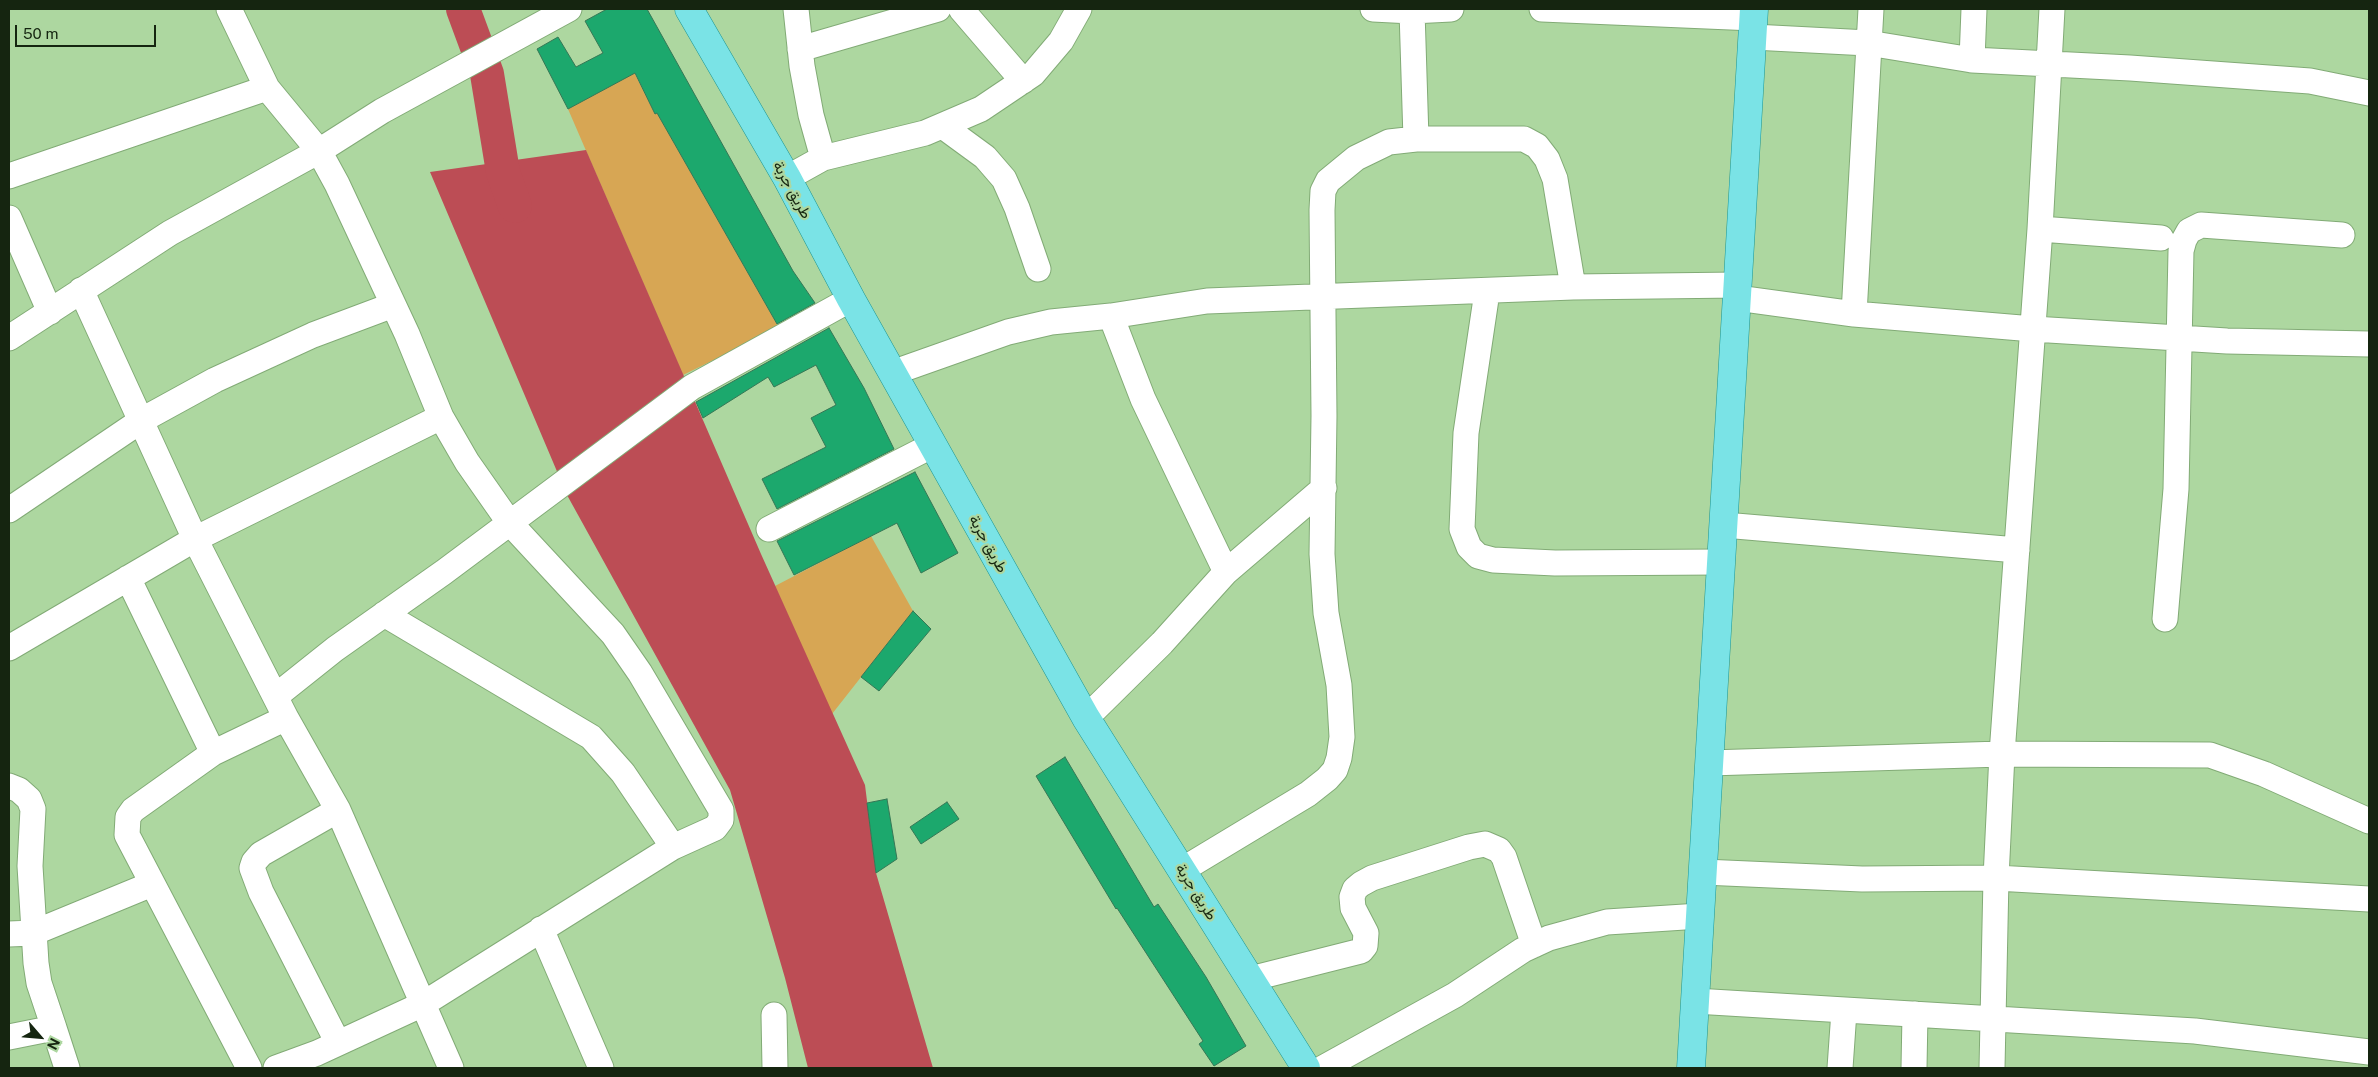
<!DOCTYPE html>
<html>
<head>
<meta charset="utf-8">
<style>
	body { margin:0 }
	#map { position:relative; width:2378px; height:1077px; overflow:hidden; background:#add7a0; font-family:"Public Sans",sans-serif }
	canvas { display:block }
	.frame { position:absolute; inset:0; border:10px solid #152510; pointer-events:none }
	.north { position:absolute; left:15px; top:1012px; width:50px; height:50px; -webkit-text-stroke:4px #add7a0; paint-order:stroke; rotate:117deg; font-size:14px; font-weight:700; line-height:20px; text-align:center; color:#152510 }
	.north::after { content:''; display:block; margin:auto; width:18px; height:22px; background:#152510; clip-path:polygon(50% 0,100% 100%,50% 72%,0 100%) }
	.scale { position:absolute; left:15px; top:25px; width:141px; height:22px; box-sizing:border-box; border:2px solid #152510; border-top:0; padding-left:6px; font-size:15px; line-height:18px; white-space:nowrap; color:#152510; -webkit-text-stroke:4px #add7a0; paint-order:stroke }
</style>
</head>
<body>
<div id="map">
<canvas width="2378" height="1077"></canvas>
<div class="frame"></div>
<div class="north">N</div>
<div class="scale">50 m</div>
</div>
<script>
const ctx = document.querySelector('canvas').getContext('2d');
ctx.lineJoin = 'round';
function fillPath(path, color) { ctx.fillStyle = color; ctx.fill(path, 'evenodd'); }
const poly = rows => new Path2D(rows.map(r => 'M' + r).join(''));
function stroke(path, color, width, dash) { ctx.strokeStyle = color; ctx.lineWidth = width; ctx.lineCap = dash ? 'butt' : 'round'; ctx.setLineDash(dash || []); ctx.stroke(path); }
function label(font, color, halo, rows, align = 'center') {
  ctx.font = font + ' "Public Sans",Vazirmatn,sans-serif'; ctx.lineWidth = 4.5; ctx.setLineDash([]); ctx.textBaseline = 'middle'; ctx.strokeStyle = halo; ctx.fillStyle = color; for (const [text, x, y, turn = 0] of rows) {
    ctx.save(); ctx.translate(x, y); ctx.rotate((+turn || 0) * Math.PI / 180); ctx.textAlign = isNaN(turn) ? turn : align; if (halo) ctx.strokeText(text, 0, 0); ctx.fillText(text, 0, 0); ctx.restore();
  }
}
fillPath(poly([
	[634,72,655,114,657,113,779,328,683,375,568,109],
	[871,536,913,611,832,714,775,586]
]), '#d7a654');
fillPath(poly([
	[586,150,761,554,865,785,876,873,933,1068,808,1068,785,978,730,790,567,495,430,172]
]), '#bc4d55');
stroke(poly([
	[463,9,487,74,503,172,515,206]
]), '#bc4d55', 34);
const building = poly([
	[607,9,647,9,793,271,815,303,777,324,657,113,655,114,635,73,568,109,537,49,558,37,576,67,603,53,585,21,607,9],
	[829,328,864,388,894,449,777,509,762,479,826,447,811,418,836,405,816,365,774,387,768,377,703,418,696,402,829,328],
	[915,472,958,553,921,573,897,523,794,575,777,541,915,472],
	[913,611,931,629,879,691,861,677,913,611],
	[1065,757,1154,907,1158,904,1206,977,1246,1046,1214,1066,1199,1044,1203,1041,1117,908,1116,909,1036,776,1065,757],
	[887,799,897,859,876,873,867,803,887,799],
	[947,802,959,819,921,844,910,827,947,802]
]);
fillPath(building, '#1ca86d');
stroke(building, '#357755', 1);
const minor = poly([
	[229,9,267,88,319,151,337,184,407,334,441,417,467,462,509,522,613,634,640,673,721,810,721,820,715,828,673,847,423,1004,317,1053,276,1068],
	[961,9,1023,81],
	[1373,9,1412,11,1451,9],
	[1542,9,1754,18],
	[1412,11,1416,139],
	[1753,37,1868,43,1972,60,2130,68,2310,81,2369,93],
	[800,49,938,9],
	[1972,60,1974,9],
	[944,127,985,157,1004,179,1017,208,1038,269],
	[823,158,925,133,981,109,1033,74,1061,41,1079,9],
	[9,176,267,88],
	[787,178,823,158,811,115,802,66,796,9],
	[9,218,50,312],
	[2040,229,2161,238],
	[81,290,195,539,286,718,338,810,451,1068],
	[1487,292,1466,433,1462,529,1469,547,1478,556,1493,560,1555,563,1721,562],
	[1737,298,1854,314,2033,329,2227,341,2369,344],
	[1854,314,1871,9],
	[1111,316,1143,399,1226,572],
	[9,338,170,233,319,151,382,111,569,9],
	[892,373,1008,332,1051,322,1111,316,1207,301,1573,287,1738,285],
	[9,510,142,420,215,380,313,335,393,305],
	[1724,525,2017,550],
	[769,529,933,445],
	[128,578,213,753,133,810,128,817,127,835,249,1068],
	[384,614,591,737,623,773,673,847],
	[2165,619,2176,489,2181,251,2184,240,2189,231,2201,225,2342,235],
	[9,648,195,539,441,417],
	[276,696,335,649,444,572,692,387,851,299],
	[1086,718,1162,643,1226,572,1324,488],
	[213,753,286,718],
	[1709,763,2002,754,2210,755,2264,774,2369,821],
	[9,786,19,790,29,799,33,809,30,866,36,963,39,983,54,1028,9,1037],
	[338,810,261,854,254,862,252,868,261,892,338,1043],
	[1182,870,1308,794,1327,779,1335,770,1339,758,1342,737,1339,685,1326,613,1322,554,1324,416,1322,210,1323,191,1328,181,1356,158,1389,142,1416,139,1524,139,1537,146,1547,159,1555,179,1573,287],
	[1703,872,1862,879,1996,878,2369,899],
	[541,929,601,1068],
	[9,934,33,933,152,884],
	[1250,979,1361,951,1365,946,1366,933,1353,908,1352,897,1355,889,1361,884,1372,878,1469,847,1485,844,1499,850,1504,857,1534,945],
	[1695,1001,2195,1031,2369,1052],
	[774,1015,775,1068],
	[54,1028,67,1068],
	[1323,1068,1455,995,1523,950,1549,938,1607,922,1700,916],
	[1840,1068,1844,1011],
	[1914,1068,1915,1014],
	[1992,1068,1996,878,2002,754,2040,229,2052,9]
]);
const major = poly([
	[689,9,787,178,851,299,1086,718,1306,1068],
	[1691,1068,1754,9]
]);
stroke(minor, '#82ab76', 27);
stroke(major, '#1d9490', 29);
stroke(minor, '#fff', 25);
stroke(major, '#7ae3e6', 28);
label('15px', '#152510', '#add7a0', [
	["طريق جربة",792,190,61],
	["طريق جربة",988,544,61],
	["طريق جربة",1196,892,58]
]);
</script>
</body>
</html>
